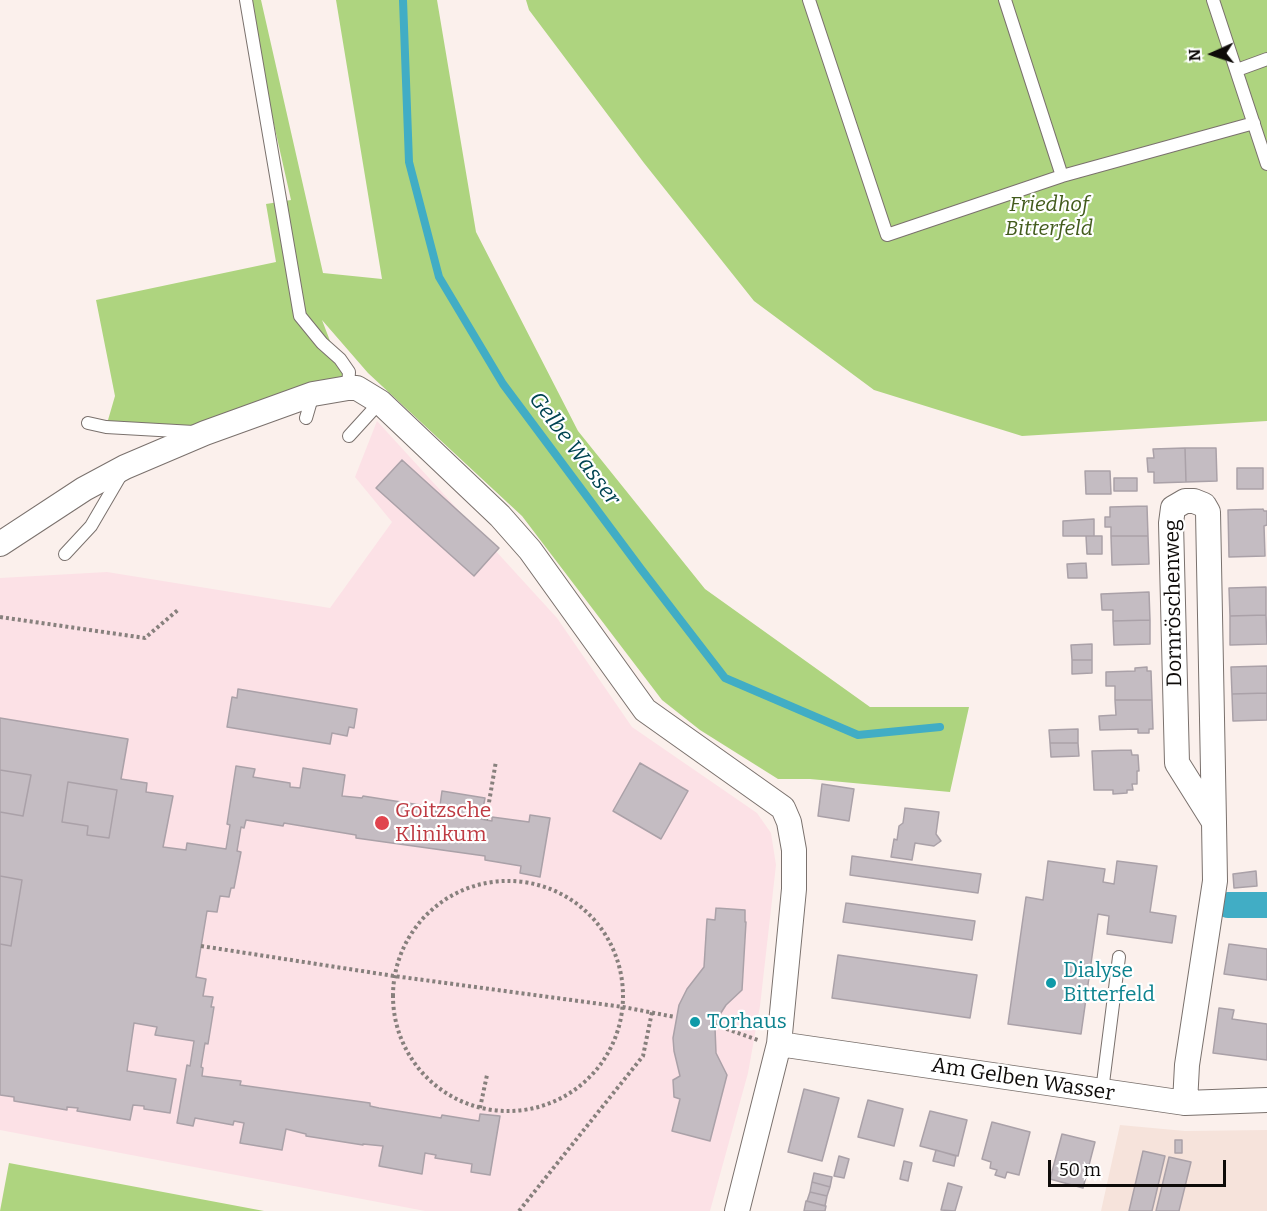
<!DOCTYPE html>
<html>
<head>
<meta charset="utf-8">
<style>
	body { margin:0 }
	#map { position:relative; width:1267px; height:1211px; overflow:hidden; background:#fbf0ec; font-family:Bitter,serif }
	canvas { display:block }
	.north { position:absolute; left:1183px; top:24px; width:60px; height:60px; -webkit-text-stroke:4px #fff; paint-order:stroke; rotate:267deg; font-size:16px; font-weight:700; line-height:24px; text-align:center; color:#0e0b09 }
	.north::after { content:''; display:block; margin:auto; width:21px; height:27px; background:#0e0b09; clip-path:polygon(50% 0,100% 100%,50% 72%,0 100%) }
	.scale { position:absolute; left:1048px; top:1160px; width:178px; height:27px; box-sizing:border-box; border:3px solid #0e0b09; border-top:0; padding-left:8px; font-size:18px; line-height:21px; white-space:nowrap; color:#0e0b09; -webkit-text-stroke:4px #fff; paint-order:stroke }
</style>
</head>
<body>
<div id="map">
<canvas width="1267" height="1211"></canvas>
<div class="north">N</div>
<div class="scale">50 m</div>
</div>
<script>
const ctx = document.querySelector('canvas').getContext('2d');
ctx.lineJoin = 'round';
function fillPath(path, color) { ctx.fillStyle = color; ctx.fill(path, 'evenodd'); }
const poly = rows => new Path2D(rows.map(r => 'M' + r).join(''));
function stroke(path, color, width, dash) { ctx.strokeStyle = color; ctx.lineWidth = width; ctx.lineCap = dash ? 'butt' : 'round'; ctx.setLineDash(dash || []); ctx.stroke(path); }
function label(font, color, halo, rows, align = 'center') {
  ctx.font = font + ' Bitter,serif'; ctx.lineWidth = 4.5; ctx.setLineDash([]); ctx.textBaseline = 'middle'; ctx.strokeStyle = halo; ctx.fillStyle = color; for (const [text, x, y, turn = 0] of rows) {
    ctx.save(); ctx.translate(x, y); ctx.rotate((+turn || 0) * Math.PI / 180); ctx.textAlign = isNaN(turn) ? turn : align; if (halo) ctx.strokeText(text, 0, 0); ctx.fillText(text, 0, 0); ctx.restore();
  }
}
fillPath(poly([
	[1120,1125,1185,1131,1267,1130,1267,1211,1101,1211]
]), '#f6e3db');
fillPath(poly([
	[377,421,557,618,632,727,757,813,771,833,776,865,760,1006,748,1073,710,1211,425,1211,0,1130,0,578,107,572,330,608,392,522,355,477]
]), '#fce1e6');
fillPath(poly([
	[246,0,261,0,323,273,382,279,336,0,437,0,476,232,578,431,705,589,870,707,969,707,950,792,810,779,778,779,700,730,662,700,522,516,368,373,322,320,348,388,205,433,106,427,115,396,96,300,276,262,266,204,291,200],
	[526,0,1267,0,1267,421,1022,436,874,390,754,301,644,163,529,10],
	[9,1163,264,1211,0,1211]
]), '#aed47f');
stroke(poly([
	[403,0,409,162,439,277,503,384,641,569,725,678,858,735,940,727]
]), '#41adc5', 8);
stroke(poly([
	[1228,905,1267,905]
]), '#41adc5', 26);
const building = poly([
	[1185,448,1186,482,1154,483,1154,472,1148,472,1147,458,1154,458,1153,449,1185,448],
	[1185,448,1216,448,1217,481,1186,482,1185,448],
	[402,460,499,548,474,576,376,488,402,460],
	[1237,468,1263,468,1263,489,1237,489,1237,468],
	[1085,471,1110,471,1111,494,1086,494,1085,471],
	[1114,478,1137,478,1137,491,1114,491,1114,478],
	[1147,506,1148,536,1111,536,1111,527,1105,527,1105,517,1110,517,1110,507,1147,506],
	[1263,509,1264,511,1267,511,1267,525,1264,526,1265,556,1229,557,1228,510,1263,509],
	[1094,519,1094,536,1063,536,1063,521,1094,519],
	[1086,536,1102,536,1102,554,1087,554,1086,536],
	[1111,536,1148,536,1149,564,1112,565,1111,536],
	[1086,563,1087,578,1068,578,1067,564,1086,563],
	[1266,587,1266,615,1230,616,1229,588,1266,587],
	[1149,592,1150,620,1113,621,1113,610,1102,610,1101,594,1149,592],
	[1266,615,1267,644,1230,645,1230,616,1266,615],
	[1150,620,1150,644,1114,645,1113,621,1150,620],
	[1092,644,1092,660,1072,660,1071,645,1092,644],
	[1072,660,1092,660,1092,673,1072,674,1072,660],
	[1267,666,1267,693,1232,694,1231,667,1267,666],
	[1147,667,1147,671,1151,671,1152,700,1115,700,1115,686,1106,686,1106,672,1135,671,1135,668,1147,667],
	[238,689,357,709,354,728,349,727,347,736,332,733,330,744,227,727,232,697,237,698,238,689],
	[1267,693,1267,720,1233,721,1232,694,1267,693],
	[1115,700,1152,700,1153,729,1149,729,1149,733,1138,733,1138,729,1100,730,1099,716,1116,715,1115,700],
	[0,718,128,739,121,779,147,783,146,792,173,796,163,847,186,850,187,843,226,849,230,825,227,824,236,766,255,769,253,777,290,783,290,787,300,788,303,768,345,775,342,796,362,798,363,796,420,805,420,807,439,812,442,791,485,798,481,819,486,820,492,821,492,817,529,822,530,815,550,818,540,877,520,873,521,866,485,860,485,856,356,838,356,835,284,823,283,826,246,820,244,828,241,827,237,851,241,852,234,888,231,888,229,897,220,896,217,912,207,911,196,977,206,979,203,996,213,997,211,1007,214,1007,208,1044,205,1043,201,1067,203,1068,202,1076,241,1081,240,1085,370,1103,370,1106,379,1108,441,1118,442,1115,479,1121,480,1114,500,1116,490,1175,471,1172,472,1164,435,1158,436,1155,425,1153,422,1174,379,1166,383,1146,363,1144,363,1145,306,1136,306,1134,286,1129,282,1150,240,1143,244,1123,234,1121,233,1125,195,1118,193,1126,177,1123,187,1065,190,1066,194,1041,155,1035,157,1027,134,1023,127,1071,176,1079,170,1113,144,1109,144,1106,133,1105,130,1120,77,1111,78,1108,67,1107,67,1110,14,1101,14,1097,0,1095,0,944,11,946,22,880,0,876,0,812,23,816,31,775,0,770,0,718],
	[68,782,117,790,109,838,87,835,88,826,62,822,68,782],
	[1078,729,1078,743,1050,743,1049,730,1078,729],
	[1050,743,1078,743,1079,756,1051,757,1050,743],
	[1131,750,1132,755,1138,755,1139,771,1137,771,1137,784,1132,784,1133,790,1127,790,1127,793,1113,794,1113,790,1094,790,1092,751,1131,750],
	[640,763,688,791,661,839,613,811,640,763],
	[0,770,31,775,23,816,0,812,0,770],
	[68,782,117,790,109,838,87,835,88,826,62,822,68,782],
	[822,784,854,789,849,821,818,816,822,784],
	[905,808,939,812,936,834,941,841,934,846,915,843,912,860,891,857,894,839,897,840,899,826,903,823,905,808],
	[852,856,981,874,978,893,850,875,852,856],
	[1048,861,1105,869,1103,882,1114,884,1117,861,1157,866,1150,912,1176,916,1172,943,1107,934,1109,916,1098,914,1081,1034,1008,1024,1026,897,1043,900,1048,861],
	[1256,871,1257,886,1234,888,1233,874,1256,871],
	[0,876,22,880,11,946,0,944,0,876],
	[846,903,975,921,972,940,843,922,846,903],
	[716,908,745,910,745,922,746,922,742,990,726,1005,717,1019,715,1028,716,1053,727,1075,710,1141,672,1131,680,1099,674,1097,673,1080,680,1076,674,1051,673,1038,679,1005,687,989,704,967,707,919,715,920,716,908],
	[1229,944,1267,949,1267,980,1224,974,1229,944],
	[838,955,977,975,970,1018,832,998,838,955],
	[1219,1008,1234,1010,1232,1019,1267,1024,1267,1060,1213,1053,1219,1008],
	[804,1089,839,1098,822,1161,788,1152,804,1089],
	[868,1100,903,1109,894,1146,858,1137,868,1100],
	[930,1111,967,1120,958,1156,920,1146,930,1111],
	[992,1122,1030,1132,1019,1175,1007,1172,1005,1178,995,1175,997,1170,990,1168,991,1162,982,1159,992,1122],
	[1062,1134,1095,1142,1083,1188,1050,1179,1062,1134],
	[1175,1140,1182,1140,1182,1153,1175,1153,1175,1140],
	[936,1150,956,1156,954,1166,933,1161,936,1150],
	[1143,1151,1165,1156,1152,1211,1129,1211,1143,1151],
	[839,1156,849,1159,844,1178,834,1176,839,1156],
	[1169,1157,1191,1162,1179,1211,1156,1211,1169,1157],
	[904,1161,912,1163,908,1181,900,1179,904,1161],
	[814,1173,832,1177,830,1187,812,1182,814,1173],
	[812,1182,830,1187,827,1196,810,1192,812,1182],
	[948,1183,962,1187,955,1211,941,1210,948,1183],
	[810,1192,827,1196,825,1206,807,1201,810,1192],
	[806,1201,826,1206,825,1211,804,1211,806,1201]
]);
fillPath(building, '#c4bcc2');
stroke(building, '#aaa1a8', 1.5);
const service = poly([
	[246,0,300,316,322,343,340,359,349,372,348,388],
	[809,0,887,235,1062,176],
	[1005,0,1062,176,1254,123],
	[1213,0,1267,164],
	[1237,70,1267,59],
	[306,418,313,394],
	[88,423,106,427,194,432],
	[349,436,380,402],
	[65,554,91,526,122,473],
	[1102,1091,1119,957]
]);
const minor = poly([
	[0,544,84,489,125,467,205,433,313,394,348,388,357,388,380,402,500,516,530,550,645,710,783,808,789,822,794,850,794,889,779,1044,737,1211],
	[779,1044,1185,1103,1267,1100],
	[1185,1103,1187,1065,1215,881,1214,822,1208,512,1204,505,1194,501,1185,501,1173,508,1171,523,1177,763,1214,822]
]);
stroke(service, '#7a716d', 14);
stroke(minor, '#7a716d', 26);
stroke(poly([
	[0,617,145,638,179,609],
	[486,820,496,761],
	'393 996a115 115 0 1 1 230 0a115 115 0 1 1-230 0Z',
	[201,946,394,976,623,1007,675,1017],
	[715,1025,758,1040],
	[480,1108,487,1075],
	[519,1211,643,1056,652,1012]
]), '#87807d', 4, [3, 3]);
stroke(service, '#fff', 12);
stroke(minor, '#fff', 24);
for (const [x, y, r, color] of [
	[382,823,8,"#e0444e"],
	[1051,983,6,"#0f9aa8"],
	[695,1022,6,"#0f9aa8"]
]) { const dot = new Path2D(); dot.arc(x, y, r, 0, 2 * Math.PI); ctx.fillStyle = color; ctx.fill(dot); stroke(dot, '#fff', 2); }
label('italic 21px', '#425b1c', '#fff', [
	["Friedhof",1049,205],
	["Bitterfeld",1049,229]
]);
label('21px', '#0e0b09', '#fff', [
	["Dornröschenweg",1174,603,-91],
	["Am Gelben Wasser",1023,1080,9]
]);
label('21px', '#be3a42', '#fff', [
	["Goitzsche",395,811],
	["Klinikum",395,835]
], 'left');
label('21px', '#0d838f', '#fff', [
	["Dialyse",1063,971],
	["Bitterfeld",1063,995],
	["Torhaus",707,1022]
], 'left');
label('italic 22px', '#004451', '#fff', [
	["Gelbe Wasser",574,449,53]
]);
</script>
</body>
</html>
